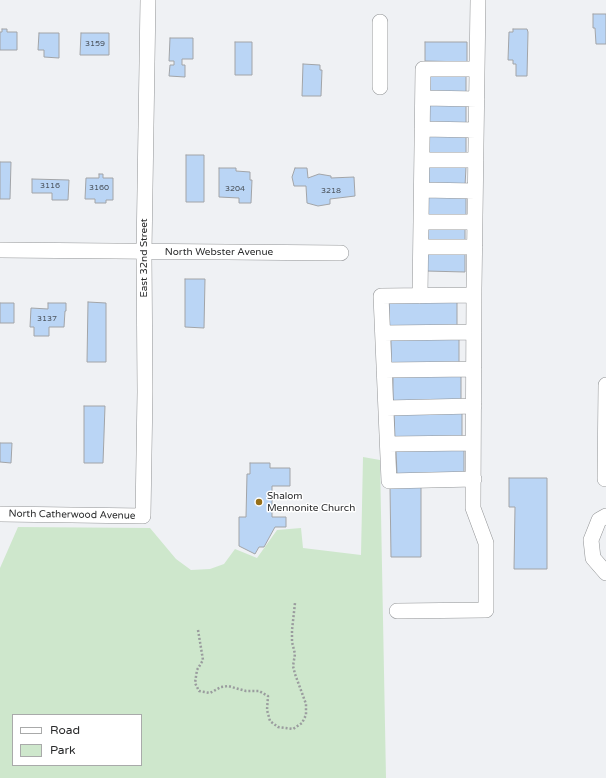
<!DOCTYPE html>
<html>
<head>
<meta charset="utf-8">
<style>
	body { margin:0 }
	#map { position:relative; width:606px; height:778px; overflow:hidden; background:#eff1f4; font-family:"Varela Round",sans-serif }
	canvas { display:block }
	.legend { position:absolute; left:12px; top:714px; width:130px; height:52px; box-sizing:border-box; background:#fff; border:1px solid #a9aaaa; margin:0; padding:5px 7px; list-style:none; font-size:12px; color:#292a2b }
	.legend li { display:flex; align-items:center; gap:8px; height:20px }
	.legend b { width:20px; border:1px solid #a9aaaa }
</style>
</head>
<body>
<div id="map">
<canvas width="606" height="778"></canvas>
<ul class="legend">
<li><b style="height:5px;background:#fff"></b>Road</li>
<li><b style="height:11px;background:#cee7cc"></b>Park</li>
</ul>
</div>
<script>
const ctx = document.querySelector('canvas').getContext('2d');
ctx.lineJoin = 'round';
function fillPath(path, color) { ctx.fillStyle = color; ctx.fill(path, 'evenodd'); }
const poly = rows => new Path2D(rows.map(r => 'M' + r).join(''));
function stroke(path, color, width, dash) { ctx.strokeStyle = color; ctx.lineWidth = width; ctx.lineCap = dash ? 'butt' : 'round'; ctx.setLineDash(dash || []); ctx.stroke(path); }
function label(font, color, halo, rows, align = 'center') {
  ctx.font = font + ' "Varela Round",sans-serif'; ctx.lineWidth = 3; ctx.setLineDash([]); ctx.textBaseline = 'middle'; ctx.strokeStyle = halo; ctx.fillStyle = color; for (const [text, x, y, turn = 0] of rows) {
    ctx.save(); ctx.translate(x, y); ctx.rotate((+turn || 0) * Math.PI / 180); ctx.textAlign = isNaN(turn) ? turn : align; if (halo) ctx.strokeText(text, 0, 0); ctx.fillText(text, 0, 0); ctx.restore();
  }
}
fillPath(poly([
	[363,457,380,460,386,778,0,778,0,568,18,527,150,528,176,559,191,570,210,569,224,564,235,549,257,558,277,530,301,528,303,548,361,555],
	[13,715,141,715,141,765,13,765]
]), '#cee7cc');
const building = poly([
	[593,14,606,14,606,44,596,44,595,28,593,28,593,14],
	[2,29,7,29,7,32,17,32,17,50,0,50,0,32,2,32,2,29],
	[513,29,527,29,528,32,527,76,516,76,516,64,513,64,513,60,508,60,509,32,513,32,513,29],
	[39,33,59,33,59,58,44,57,44,50,38,50,39,33],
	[81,33,109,33,109,55,80,55,81,33],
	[170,38,193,38,193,59,182,59,182,65,185,65,185,77,169,76,170,65,174,65,174,61,169,61,170,38],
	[235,42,252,42,252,75,235,75,235,42],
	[425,42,467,42,467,62,425,61,425,42],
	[303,64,320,65,320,70,322,70,321,96,302,96,303,64],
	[427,74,466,75,466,93,427,93,427,74],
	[427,105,466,105,466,124,427,124,427,105],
	[427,136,466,136,466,155,426,155,427,136],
	[186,155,204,155,204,202,186,202,186,155],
	[0,162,11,162,10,199,0,199,0,162],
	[426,167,466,167,465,186,426,186,426,167],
	[219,168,236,168,236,171,250,172,250,180,252,180,251,203,239,203,239,198,219,197,219,168],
	[295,168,307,168,308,178,319,174,331,176,331,178,354,177,355,196,330,199,330,204,318,206,307,203,306,186,294,186,292,177,295,168],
	[99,174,103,174,103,178,113,178,113,200,106,200,106,203,95,203,95,199,85,199,86,178,99,178,99,174],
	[32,179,69,180,68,200,52,200,52,193,32,193,32,179],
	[426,197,466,197,466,216,426,216,426,197],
	[426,228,465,229,465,241,426,241,426,228],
	[426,253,465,253,465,272,426,271,426,253],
	[185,279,205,279,204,328,185,327,185,279],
	[88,302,106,303,106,362,87,362,88,302],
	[389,302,457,302,457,327,389,327,389,302],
	[0,303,14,303,14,323,0,323,0,303],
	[48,303,66,303,66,311,65,311,64,327,49,327,49,336,34,336,34,327,30,327,31,308,48,309,48,303],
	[391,339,459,339,459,364,391,364,391,339],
	[393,376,461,376,461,401,393,401,393,376],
	[84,406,105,406,103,463,84,463,84,406],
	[394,413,462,413,462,438,395,438,394,413],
	[0,443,12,443,11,463,0,462,0,443],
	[396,450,464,450,464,474,397,475,396,450],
	[250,463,270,463,270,468,290,468,290,486,272,486,272,517,286,517,286,527,275,527,264,547,259,547,255,554,239,546,239,517,246,517,247,474,250,474,250,463],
	[509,478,547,478,547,569,514,569,515,507,509,507,509,478],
	[390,486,421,486,421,557,391,557,390,486]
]);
fillPath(building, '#bad5f5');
stroke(building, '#a2a4a7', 1);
const minor = poly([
	[380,22,380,87],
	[423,98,477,99],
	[422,129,476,130],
	[422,160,476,160],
	[422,190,475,191],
	[421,222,475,222],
	[421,247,475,247],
	[0,250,341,253],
	[420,296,423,69,477,69],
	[383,333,474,332],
	[384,370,474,369],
	[386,408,474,406],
	[388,444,473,443],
	[474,479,389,481,381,296,474,295],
	[605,479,606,385],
	[0,514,143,516,145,392,144,252,148,0],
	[606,516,599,520,591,540,593,558,606,573],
	[397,611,486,610,486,543,473,508,474,289,478,0]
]);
stroke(minor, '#929496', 16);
stroke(poly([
	[198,630,203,660,197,670,195,683,199,691,210,693,221,687,228,686,246,691,259,691,268,696,267,710,270,721,278,727,293,729,302,723,306,715,306,704,295,674,293,666,295,654,292,642,292,630,295,603]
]), '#9a9c9e', 2.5, [2, 2]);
stroke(minor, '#fff', 15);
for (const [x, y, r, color] of [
	[259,502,4,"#966f19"]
]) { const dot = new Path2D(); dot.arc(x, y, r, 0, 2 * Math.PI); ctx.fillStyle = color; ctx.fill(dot); stroke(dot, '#fff', 1.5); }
label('8px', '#4d555e', null, [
	["3159",95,44],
	["3116",50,186],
	["3160",99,188],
	["3204",235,189],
	["3218",331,191],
	["3137",47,319]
]);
label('10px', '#292a2b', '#fff', [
	["North Webster Avenue",219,252],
	["East 32nd Street",144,258,-90],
	["North Catherwood Avenue",72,515,1]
]);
label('10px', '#292a2b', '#fff', [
	["Shalom",267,496],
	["Mennonite Church",267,508]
], 'left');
</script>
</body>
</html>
